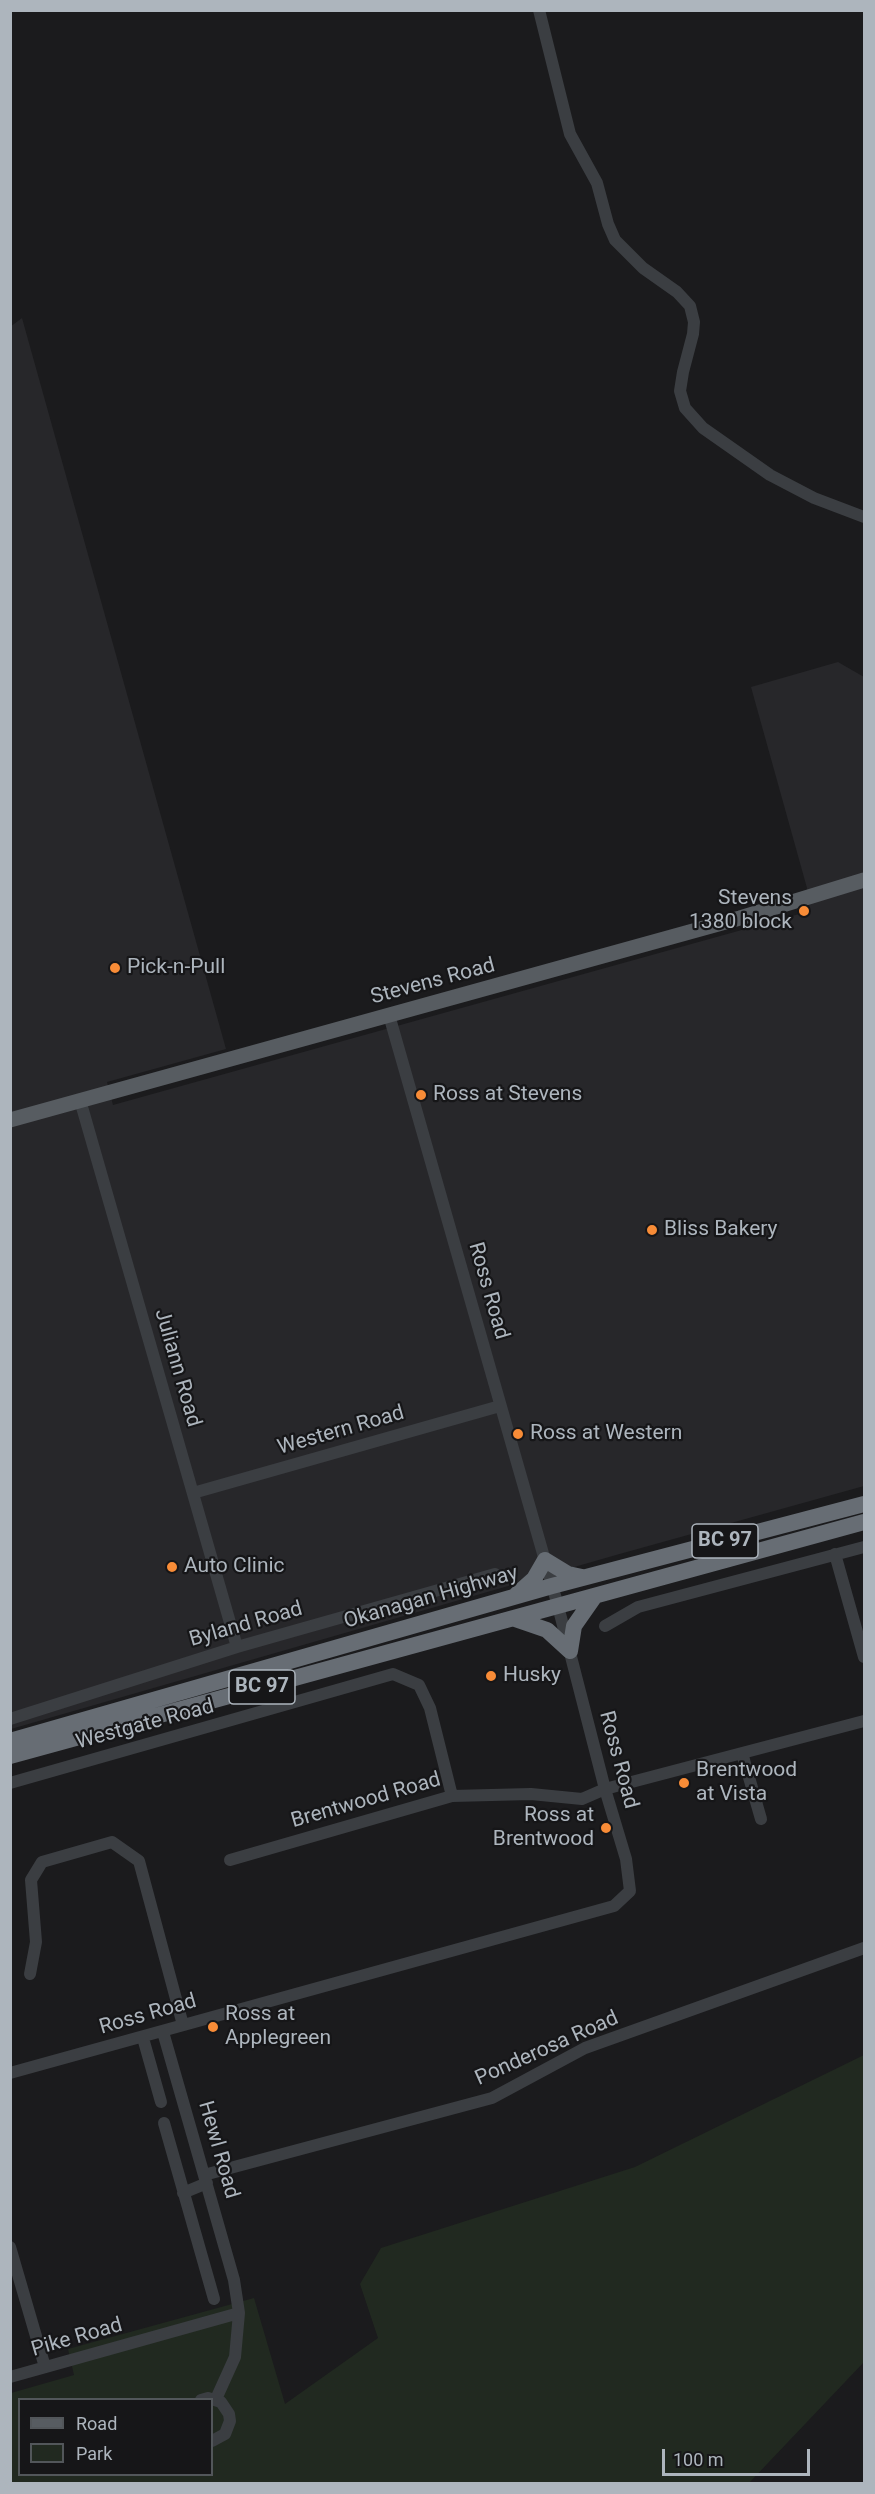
<!DOCTYPE html>
<html>
<head>
<meta charset="utf-8">
<style>
	body { margin:0 }
	#map { position:relative; width:875px; height:2494px; overflow:hidden; background:#1b1b1d; font-family:Roboto,sans-serif }
	canvas { display:block }
	.frame { position:absolute; inset:0; border:12px solid #adb5bd; pointer-events:none }
	.legend { position:absolute; left:18px; top:2398px; width:195px; height:78px; box-sizing:border-box; background:#161618; border:2px solid #52565a; margin:0; padding:8px 10px; list-style:none; font-size:18px; color:#adb5bd }
	.legend li { display:flex; align-items:center; gap:12px; height:30px }
	.legend b { width:30px; border:2px solid #52565a }
	.scale { position:absolute; left:662px; top:2449px; width:148px; height:27px; box-sizing:border-box; border:3px solid #adb5bd; border-top:0; padding-left:8px; font-size:18px; line-height:21px; white-space:nowrap; color:#adb5bd; -webkit-text-stroke:4px #161618; paint-order:stroke }
</style>
</head>
<body>
<div id="map">
<canvas width="875" height="2494"></canvas>
<div class="frame"></div>
<ul class="legend">
<li><b style="height:8px;background:#575c61"></b>Road</li>
<li><b style="height:16px;background:#212920"></b>Park</li>
</ul>
<div class="scale">100 m</div>
</div>
<script>
const ctx = document.querySelector('canvas').getContext('2d');
ctx.lineJoin = 'round';
function fillPath(path, color) { ctx.fillStyle = color; ctx.fill(path, 'evenodd'); }
const poly = rows => new Path2D(rows.map(r => 'M' + r).join(''));
function stroke(path, color, width, dash) { ctx.strokeStyle = color; ctx.lineWidth = width; ctx.lineCap = dash ? 'butt' : 'round'; ctx.setLineDash(dash || []); ctx.stroke(path); }
function label(font, color, halo, rows, align = 'center') {
  ctx.font = font + ' Roboto,sans-serif'; ctx.lineWidth = 4.5; ctx.setLineDash([]); ctx.textBaseline = 'middle'; ctx.strokeStyle = halo; ctx.fillStyle = color; for (const [text, x, y, turn = 0] of rows) {
    ctx.save(); ctx.translate(x, y); ctx.rotate((+turn || 0) * Math.PI / 180); ctx.textAlign = isNaN(turn) ? turn : align; if (halo) ctx.strokeText(text, 0, 0); ctx.fillText(text, 0, 0); ctx.restore();
  }
}
fillPath(poly([
	[22,318,226,1049,107,1082,113,1105,810,911,807,888,751,687,838,662,864,677,864,1486,616,1555,11,1729,10,327]
]), '#27272a');
fillPath(poly([
	[864,2055,864,2362,749,2483,11,2484,11,2393,74,2375,68,2349,254,2298,285,2404,378,2338,360,2284,381,2248,635,2167],
	[20,2400,212,2400,212,2474,20,2474]
]), '#212920');
stroke(poly([
	[539,10,570,134,597,183,608,224,615,240,643,268,677,292,690,306,694,322,693,334,683,372,680,391,685,408,703,428,770,475,814,498,864,517],
	[80,1100,237,1647],
	[193,1493,500,1406],
	[835,1554,864,1657],
	[605,1626,638,1607,864,1547],
	[10,1719,237,1647,495,1574],
	[742,1753,761,1819],
	[10,1783,393,1674,419,1685,430,1708,452,1796],
	[230,1860,452,1796,531,1794,582,1799,605,1789,864,1721],
	[30,1974,36,1942,31,1880,42,1862,112,1842,139,1861,183,2025],
	[163,2032,234,2280,239,2313,235,2357,216,2399],
	[143,2038,161,2102],
	[10,2073,614,1906,630,1891,626,1859,605,1789,558,1606,389,1015],
	[164,2123,214,2299],
	[204,2175,492,2098,585,2048,864,1948],
	[183,2193,207,2183],
	[10,2247,45,2367],
	[10,2377,239,2313],
	[201,2400,208,2398,221,2402,229,2414,230,2421,225,2434,212,2441]
]), '#3b3e42', 12);
stroke(poly([
	[10,1120,740,918,864,880]
]), '#575c61', 15);
stroke(poly([
	[516,1595,534,1579,545,1560,568,1574,582,1577],
	[515,1619,547,1630,570,1651],
	[570,1651,574,1626,595,1596],
	[10,1741,552,1586,864,1504],
	[10,1756,864,1522]
]), '#676d74', 16);
for (const [x, y, r, color] of [
	[804,911,6,"#f88c37"],
	[115,968,6,"#f88c37"],
	[421,1095,6,"#f88c37"],
	[652,1230,6,"#f88c37"],
	[518,1434,6,"#f88c37"],
	[172,1567,6,"#f88c37"],
	[491,1676,6,"#f88c37"],
	[684,1783,6,"#f88c37"],
	[606,1828,6,"#f88c37"],
	[213,2027,6,"#f88c37"]
]) { const dot = new Path2D(); dot.arc(x, y, r, 0, 2 * Math.PI); ctx.fillStyle = color; ctx.fill(dot); stroke(dot, '#161618', 2); }
for (const [x, y, w] of [
	[725,1541,66],
	[262,1687,66]
]) { const box = new Path2D(); box.roundRect(x - w / 2, y - 17, w, 34, 4.5); ctx.fillStyle = '#161618'; ctx.fill(box); stroke(box, '#adb5bd', 1.5); }
label('bold 20px', '#adb5bd', null, [
	["BC 97",725,1541],
	["BC 97",262,1687]
]);
label('21px', '#adb5bd', '#161618', [
	["Stevens",792,899,"right"],
	["1380 block",792,923,"right"],
	["Pick-n-Pull",127,968],
	["Ross at Stevens",433,1095],
	["Bliss Bakery",664,1230],
	["Ross at Western",530,1434],
	["Auto Clinic",184,1567],
	["Husky",503,1676],
	["Brentwood",696,1771],
	["at Vista",696,1795],
	["Ross at",594,1816,"right"],
	["Brentwood",594,1840,"right"],
	["Ross at",225,2015],
	["Applegreen",225,2039]
], 'left');
label('21px', '#adb5bd', '#161618', [
	["Stevens Road",433,982,-15],
	["Ross Road",488,1291,74],
	["Juliann Road",177,1368,74],
	["Western Road",341,1431,-16],
	["Okanagan Highway",431,1598,-16],
	["Byland Road",246,1625,-16],
	["Westgate Road",145,1725,-15],
	["Ross Road",618,1760,75],
	["Brentwood Road",366,1801,-16],
	["Ross Road",148,2015,-16],
	["Ponderosa Road",547,2049,-24],
	["Hewl Road",218,2150,74],
	["Pike Road",77,2338,-16]
]);
</script>
</body>
</html>
